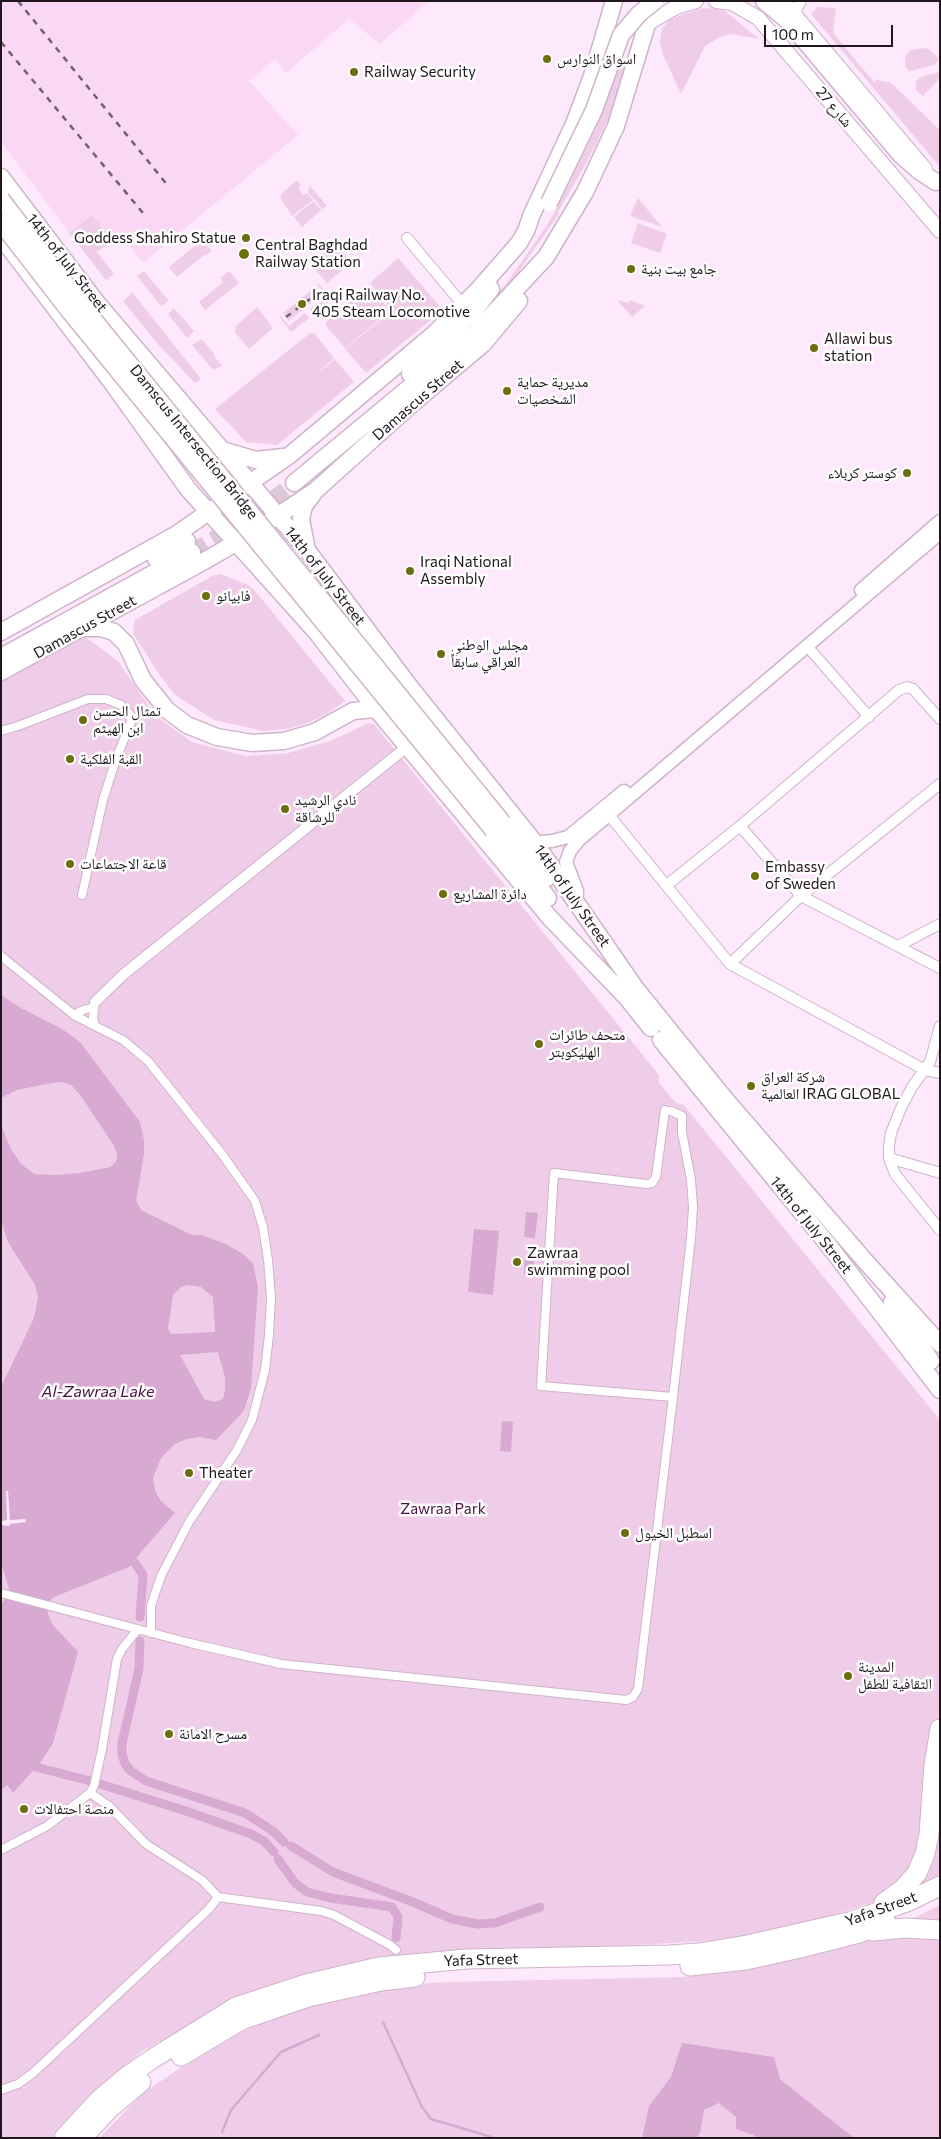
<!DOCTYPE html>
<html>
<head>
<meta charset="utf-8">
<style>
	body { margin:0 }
	#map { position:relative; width:941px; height:2139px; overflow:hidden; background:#fee8fb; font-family:Commissioner,sans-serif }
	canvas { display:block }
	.frame { position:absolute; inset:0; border:2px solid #1f161e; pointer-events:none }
	.scale { position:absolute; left:764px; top:25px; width:129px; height:22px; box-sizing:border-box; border:2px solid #1f161e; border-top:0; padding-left:6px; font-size:15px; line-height:18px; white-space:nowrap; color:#1f161e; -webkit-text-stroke:4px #fdfdfd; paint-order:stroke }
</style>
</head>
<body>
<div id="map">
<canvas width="941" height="2139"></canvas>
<div class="frame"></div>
<div class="scale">100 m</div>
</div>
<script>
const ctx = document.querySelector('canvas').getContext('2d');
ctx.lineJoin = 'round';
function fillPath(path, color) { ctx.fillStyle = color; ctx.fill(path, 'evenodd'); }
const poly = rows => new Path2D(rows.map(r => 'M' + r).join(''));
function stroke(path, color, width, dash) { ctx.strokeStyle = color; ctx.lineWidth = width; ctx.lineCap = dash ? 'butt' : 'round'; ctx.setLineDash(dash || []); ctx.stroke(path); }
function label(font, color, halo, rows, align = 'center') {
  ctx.font = font + ' Commissioner,"Noto Naskh Arabic",sans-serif'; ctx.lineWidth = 5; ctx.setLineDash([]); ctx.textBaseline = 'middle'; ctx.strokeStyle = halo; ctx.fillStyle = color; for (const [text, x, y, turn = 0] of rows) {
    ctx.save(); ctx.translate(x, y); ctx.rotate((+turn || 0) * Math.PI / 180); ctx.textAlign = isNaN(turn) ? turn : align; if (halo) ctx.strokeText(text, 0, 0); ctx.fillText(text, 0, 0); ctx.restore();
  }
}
fillPath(poly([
	[1,1,429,1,380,44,349,19,286,73,275,59,249,81,298,135,143,263,121,235,112,241,92,215,69,233,1,142]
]), '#fad8f5');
fillPath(poly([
	[818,7,836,8,833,33,874,82,877,79,881,81,890,82,940,130,940,167,811,14],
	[702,8,716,9,725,11,759,39,732,34,720,37,705,46,681,94,662,52,660,42,662,29,670,19],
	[924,48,929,49,939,59,934,65,910,71,906,68,905,56,911,50],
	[621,58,627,60,609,117,589,158,558,212,559,214,512,281,461,338,458,336,507,283,549,222,564,195,598,124],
	[940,72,940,78,923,96,916,90,916,81,923,76],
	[297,180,301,186,298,188,303,195,307,193,313,200,292,216,280,197,283,192],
	[310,186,327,206,322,209,308,192],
	[638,198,662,227,630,216],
	[313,201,321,210,302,227,294,217],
	[92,215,112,241,97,252,114,274,106,280,69,233],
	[638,223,667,234,660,253,631,243],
	[202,240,212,251,205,256,204,255,177,277,169,267],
	[333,245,338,246,352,262,327,283,310,264],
	[398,258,443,310,366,373,345,349,390,312,391,309,370,283],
	[144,271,169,301,161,306,137,276],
	[229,271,239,283,205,310,199,302,223,282,220,278],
	[319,284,331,300,314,314,310,309,326,296,317,285],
	[370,285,390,311,345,348,326,326,326,322],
	[314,288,320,295,289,321,283,313],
	[132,292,201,379,195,383,156,342,123,301],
	[617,300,628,303,630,300,645,306,632,317],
	[257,307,273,328,249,349,235,332,235,327],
	[174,308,194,331,187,338,168,314],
	[305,313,309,318,291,332,279,316,280,315,289,326],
	[310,333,315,334,334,358,312,378,335,359,354,382,277,445,246,442,215,409],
	[202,339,215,355,214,356,222,366,213,370,192,345],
	[220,574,248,585,256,592,345,701,327,714,308,723,287,729,263,731,214,720,175,695,161,677,134,635,133,628,135,620,212,576],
	[84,636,118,661,156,716,192,742,245,756,288,753,330,741,369,723,374,724,659,1075,659,1083,676,1103,683,1104,940,1420,940,1874,904,1892,797,1927,745,1939,541,1950,233,2001,142,2051,96,2093,57,2138,1,2138,1,681],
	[940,1905,940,2138,99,2138,142,2094,187,2063,234,2035,286,2013,340,1997,400,1985,448,1982,682,1977,736,1971,824,1952,880,1935]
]), '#efcde9');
fillPath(poly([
	[1,995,21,1008,62,1029,80,1042,140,1122,144,1140,144,1154,136,1201,141,1210,192,1235,202,1235,226,1244,243,1254,253,1263,258,1287,251,1388,245,1408,241,1414,216,1440,200,1437,186,1439,175,1444,161,1458,153,1478,155,1491,161,1501,175,1513,142,1551,135,1560,136,1561,129,1567,54,1597,48,1602,47,1611,52,1624,78,1652,53,1743,40,1763,13,1793,7,1785,1,1790,1,1605,10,1592,1,1563,1,1387,34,1318,38,1298,35,1285,8,1242,1,1220,1,1125,11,1149,21,1164,34,1174,57,1175,79,1173,107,1168,112,1166,117,1160,117,1153,113,1144,81,1096,71,1085,62,1082,51,1083,17,1090,1,1098],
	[188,1285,201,1287,213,1297,215,1332,171,1334,168,1329,173,1295,181,1287],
	[218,1352,225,1378,225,1390,223,1399,214,1402,204,1399,180,1355],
	[526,1212,538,1213,535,1238,524,1237],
	[474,1229,499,1231,493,1295,468,1292],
	[532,1255,535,1266,530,1276,524,1274,525,1256],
	[502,1421,513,1422,511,1452,500,1451],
	[682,2043,774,2057,780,2079,854,2138,753,2138,754,2135,736,2129,736,2117,719,2103,704,2110,700,2133,696,2138,642,2138,649,2106,671,2077]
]), '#d8a9d1');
fillPath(poly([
	[6,1491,8,1491,10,1520,25,1519,26,1522,10,1524,10,1526,1,1525,1,1521,7,1520]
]), '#fee8fb');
stroke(poly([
	[383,2022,422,2107,431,2119,495,2138],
	[222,2132,231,2110,281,2052,319,2035]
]), '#d8a9d1', 2.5);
stroke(poly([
	[135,1563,143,1575,140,1617],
	[140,1641,139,1669,122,1743,122,1754,125,1764,131,1771,146,1781,245,1813,273,1831,284,1842],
	[36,1767,90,1781],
	[100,1784,186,1811,251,1834,264,1841,274,1852],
	[291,1846,333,1872,413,1902,452,1919,478,1924,495,1923,540,1907],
	[278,1859,295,1883,307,1892,331,1898,392,1907,398,1917,396,1938]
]), '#d8a9d1', 9);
stroke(poly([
	[192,552,248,518,294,483]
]), '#ddc8da', 16, [16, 8]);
const pedestrian = poly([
	[1,731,18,726,88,699,106,699,121,705,130,714,131,722,116,759,103,800,82,895],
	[1,956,74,1015,95,1026],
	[95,1002,93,1018,95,1026,123,1040,148,1061,222,1154,255,1201,263,1227,268,1260,271,1297,269,1335,265,1370,252,1420,237,1450,189,1522,161,1576,151,1606,151,1633],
	[74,1015,83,1010,94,1007],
	[671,1111,682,1116,682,1132,691,1180,693,1207,691,1238,673,1397],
	[1,1593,190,1643,281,1664,626,1700,633,1697,638,1689,673,1397,541,1386,554,1173,646,1184,652,1183,656,1177,665,1110],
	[1,1850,47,1826,90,1793,94,1786,102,1749,117,1659,122,1649,138,1629],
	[218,1897,321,1911,334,1915,390,1945,396,1950],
	[1,2090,18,2084,33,2073,209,1909,218,1897,202,1880,146,1844,109,1806,90,1793]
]);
const minor = poly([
	[796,16,797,8,801,1],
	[407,238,463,305],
	[807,646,869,717],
	[609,815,730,964,925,1070,940,1073],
	[740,826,801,896,940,968],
	[667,885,740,826,899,690,907,687,913,689,940,719],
	[898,946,940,924],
	[730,964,801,896,940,784],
	[95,1002,124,974,408,746],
	[940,1026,930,1062,912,1087,901,1108,891,1133,889,1146,889,1158,895,1174,940,1230],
	[889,1158,940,1173]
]);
const tertiary = poly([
	[861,590,940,521],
	[529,843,552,841,568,837,624,791],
	[574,898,577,895,577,891,566,862,570,851,579,840,940,533]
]);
const secondary = poly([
	[716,1,732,3,758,18,940,231],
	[781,1,787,6,925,169],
	[647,24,676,7,696,1]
]);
const primary = poly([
	[764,1,787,20,901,155,919,171,936,182],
	[1,177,97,303,307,550,410,687,535,843,634,986],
	[1,237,113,384,188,489,317,633,376,709,550,918,625,996],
	[410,374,473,312,491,289],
	[222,450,256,460,283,457],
	[294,483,474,334,546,257,585,192,616,126,651,11],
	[241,489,290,455,435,333,478,290,519,243,526,231,532,214,574,124,592,76,614,1],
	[270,521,315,491,413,403,483,344,519,301],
	[306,545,301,519,304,506,313,494],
	[156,559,187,541],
	[85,628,101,628,114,632,126,644,143,680,167,710,187,725,217,737,252,743,284,741,315,732,353,711,376,709],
	[1,632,177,534,217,506],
	[1,657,192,552],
	[1,672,199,564,244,538],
	[503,823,547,878],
	[493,830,548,898],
	[628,979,725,1099,866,1262,940,1344],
	[619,988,651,1028],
	[661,1040,826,1242,940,1390],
	[892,1302,931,1361]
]);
const motorway = poly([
	[884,1903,903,1889,917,1873,925,1854,929,1834,934,1765,940,1729],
	[873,1931,905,1928,940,1930],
	[690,1966,746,1960,800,1948,859,1933,886,1922],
	[181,2056,241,2020,308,1997,381,1981,415,1977],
	[64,2138,100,2099,125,2078,152,2059,236,2007,306,1984,379,1967,467,1959,669,1955,699,1953,747,1945,853,1921,909,1901,940,1886],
	[82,2138,109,2109,141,2082]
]);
stroke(pedestrian, '#ceb3ca', 10);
stroke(minor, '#ceb3ca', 12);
stroke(tertiary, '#ceb3ca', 15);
stroke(secondary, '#ceb3ca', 16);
stroke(primary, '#ceb3ca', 19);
stroke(motorway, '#ceb3ca', 21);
stroke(pedestrian, '#fff', 8);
stroke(minor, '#fff', 10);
stroke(tertiary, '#fff', 12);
stroke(secondary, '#fff', 14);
stroke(primary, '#fff', 16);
stroke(motorway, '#fff', 19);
stroke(poly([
	[18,1,169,187],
	[1,42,143,213],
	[286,317,318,293]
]), '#70626e', 2.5, [6, 6]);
const primaryBridge = poly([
	[1,199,81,304,503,823],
	[549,203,594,110,621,35,639,14,655,1],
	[1,223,70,312,493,830]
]);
stroke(primaryBridge, '#ceb3ca', 19, []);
stroke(primaryBridge, '#fff', 16);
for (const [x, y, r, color] of [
	[547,59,5,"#6d6d0e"],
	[354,72,5,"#6d6d0e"],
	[246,238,5,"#6d6d0e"],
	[244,254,6,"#6d6d0e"],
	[631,269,5,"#6d6d0e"],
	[302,304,5,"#6d6d0e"],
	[814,348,5,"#6d6d0e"],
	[507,391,5,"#6d6d0e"],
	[907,473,5,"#6d6d0e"],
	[410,571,5,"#6d6d0e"],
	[206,596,5,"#6d6d0e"],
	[441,654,5,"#6d6d0e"],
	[83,720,5,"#6d6d0e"],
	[70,759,5,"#6d6d0e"],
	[285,809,5,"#6d6d0e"],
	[70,864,5,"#6d6d0e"],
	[755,876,5,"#6d6d0e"],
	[443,894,5,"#6d6d0e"],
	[539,1044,5,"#6d6d0e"],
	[751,1086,5,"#6d6d0e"],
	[517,1262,5,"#6d6d0e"],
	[189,1473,5,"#6d6d0e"],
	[625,1533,5,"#6d6d0e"],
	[848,1676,5,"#6d6d0e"],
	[169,1734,5,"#6d6d0e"],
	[24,1809,5,"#6d6d0e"]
]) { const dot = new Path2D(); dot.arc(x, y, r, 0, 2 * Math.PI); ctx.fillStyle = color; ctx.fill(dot); stroke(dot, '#fdfdfd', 2); }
label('15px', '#1f161e', '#fdfdfd', [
	["اسواق النوارس",557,59],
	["Railway Security",364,72],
	["Goddess Shahiro Statue",236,238,"right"],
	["Central Baghdad",255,245],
	["Railway Station",255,262],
	["جامع بيت بنية",641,269],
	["Iraqi Railway No.",312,295],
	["405 Steam Locomotive",312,312],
	["Allawi bus",824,339],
	["station",824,356],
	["مديرية حماية",517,382],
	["الشخصيات",517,399],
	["كوستر كربلاء",897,473,"right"],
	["Iraqi National",420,562],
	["Assembly",420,579],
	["فابيانو",216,596],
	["مجلس الوطني",451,645],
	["العراقي سابقاً",451,662],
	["تمثال الحسن",93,711],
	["ابن الهيثم",93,728],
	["القبة الفلكية",80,759],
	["نادي الرشيد",295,800],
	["للرشاقة",295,817],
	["قاعة الاجتماعات",80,864],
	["Embassy",765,867],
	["of Sweden",765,884],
	["دائرة المشاريع",453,894],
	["متحف طائرات",549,1035],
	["الهليكوبتر",549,1052],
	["شركة العراق",761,1077],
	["العالمية IRAG GLOBAL",761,1094],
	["Zawraa",527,1253],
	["swimming pool",527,1270],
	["Theater",199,1473],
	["اسطبل الخيول",635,1533],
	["المدينة",858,1667],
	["الثقافية للطفل",858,1684],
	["مسرح الامانة",179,1734],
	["منصة احتفالات",34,1809]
], 'left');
label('15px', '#1f161e', '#fdfdfd', [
	["شارع 27",834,107,50],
	["14th of July Street",67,263,52],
	["Damascus Street",418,400,-41],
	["Damscus Intersection Bridge",194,442,51],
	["14th of July Street",325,576,52],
	["Damascus Street",85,627,-29],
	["14th of July Street",572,896,55],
	["14th of July Street",811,1225,51],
	["Yafa Street",881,1909,-20],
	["Yafa Street",481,1960,-2]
]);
label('15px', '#4a1345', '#fdfdfd', [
	["Zawraa Park",443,1509]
]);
label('italic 16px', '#491144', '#fdfdfd', [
	["Al-Zawraa Lake",98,1392]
]);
</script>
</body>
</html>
